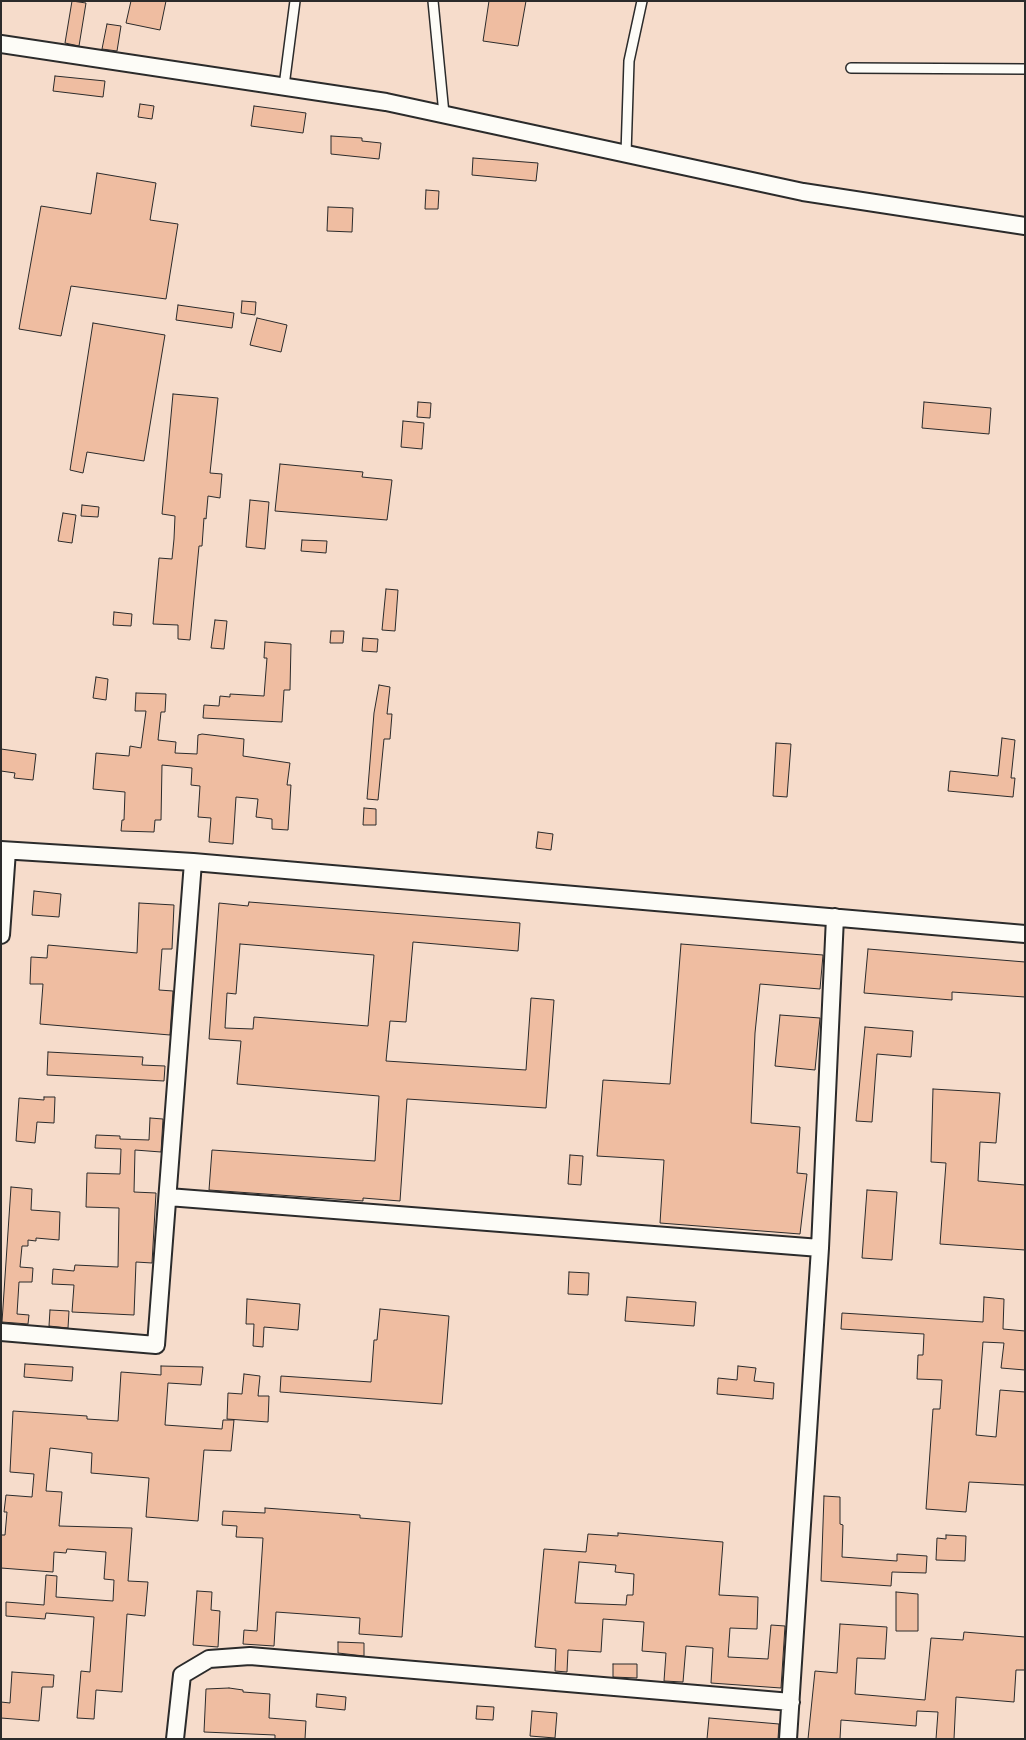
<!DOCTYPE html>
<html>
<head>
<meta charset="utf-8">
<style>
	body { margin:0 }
	#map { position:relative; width:1026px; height:1740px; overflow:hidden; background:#f9e9dd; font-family:"Comic Neue",sans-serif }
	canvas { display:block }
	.frame { position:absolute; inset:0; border:2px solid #2b2b2b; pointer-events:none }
</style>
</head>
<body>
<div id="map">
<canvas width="1026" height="1740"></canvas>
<div class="frame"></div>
</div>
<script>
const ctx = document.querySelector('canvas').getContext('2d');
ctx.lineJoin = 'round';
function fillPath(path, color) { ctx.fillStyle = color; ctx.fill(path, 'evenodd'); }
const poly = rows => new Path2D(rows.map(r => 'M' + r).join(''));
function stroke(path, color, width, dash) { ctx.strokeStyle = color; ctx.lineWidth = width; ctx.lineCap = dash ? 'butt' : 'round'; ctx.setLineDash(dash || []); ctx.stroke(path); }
fillPath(poly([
	[1,1,1025,1,1025,1739,1,1739]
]), '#f6dccb');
const building = poly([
	[72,1,86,3,79,46,65,43,72,1],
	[131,1,166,1,160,30,126,23,131,1],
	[489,1,526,1,518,46,483,41,489,1],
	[107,24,121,26,117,51,102,49,107,24],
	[55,76,105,81,103,97,53,91,55,76],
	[140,104,154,106,152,119,138,117,140,104],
	[254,106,306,113,303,133,251,126,254,106],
	[331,136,362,138,362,141,381,143,379,159,331,154,331,136],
	[473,158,538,163,536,181,472,175,473,158],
	[97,173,156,183,150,220,178,224,166,299,71,286,61,336,19,329,41,206,91,214,97,173],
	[426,190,439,191,438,209,425,209,426,190],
	[328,207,353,208,352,232,327,231,328,207],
	[242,301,256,302,255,315,241,313,242,301],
	[178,305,234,313,232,328,176,320,178,305],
	[257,318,287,325,281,352,250,345,257,318],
	[93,323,165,335,144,461,87,452,83,473,70,470,93,323],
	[173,394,218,398,210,473,222,474,220,498,208,496,206,519,204,518,202,546,199,546,190,640,178,639,178,625,153,624,159,558,172,559,174,539,175,516,162,514,173,394],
	[418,402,431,403,430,418,417,417,418,402],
	[924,402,991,408,989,434,922,428,924,402],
	[403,421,424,423,422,449,401,447,403,421],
	[280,464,363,472,362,477,392,480,387,520,275,511,280,464],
	[250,500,269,502,265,549,246,547,250,500],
	[82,505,99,507,98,517,81,516,82,505],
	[63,513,76,515,72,543,58,541,63,513],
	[302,540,327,541,326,553,301,551,302,540],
	[386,589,398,590,395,631,382,630,386,589],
	[114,612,132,614,131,626,113,625,114,612],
	[215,620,227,621,224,649,211,648,215,620],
	[331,631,344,631,343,643,330,643,331,631],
	[363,638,378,639,377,652,362,651,363,638],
	[265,642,291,644,290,690,284,690,282,722,203,718,204,705,219,706,220,696,230,697,230,694,264,696,267,658,264,658,265,642],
	[96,677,108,679,106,700,93,698,96,677],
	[379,685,390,687,387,714,392,714,390,739,384,739,378,800,367,799,374,713,379,685],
	[136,693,166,694,165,712,161,712,158,740,176,742,175,753,197,754,198,735,202,734,244,739,243,756,290,763,287,785,291,785,288,830,272,829,272,819,256,817,258,799,236,797,233,844,209,842,211,818,198,817,200,786,191,785,192,768,162,765,161,820,155,820,154,832,121,831,122,820,124,820,125,792,93,789,96,753,129,756,130,746,141,748,146,711,135,711,136,693],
	[1002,738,1015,740,1011,778,1015,778,1013,797,948,791,950,771,998,776,1002,738],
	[776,743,791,744,787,797,773,796,776,743],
	[1,749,36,754,33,780,14,778,15,773,1,771,1,749],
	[364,808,376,809,376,825,363,825,364,808],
	[538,832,553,834,551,850,536,848,538,832],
	[34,891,61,894,59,917,32,915,34,891],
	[249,902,520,923,518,951,413,942,406,1022,390,1021,386,1061,526,1070,531,998,554,1000,546,1108,407,1099,400,1201,363,1198,363,1201,209,1190,212,1150,375,1161,379,1096,237,1084,241,1041,209,1039,219,903,248,906,249,902],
	[240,944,374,955,368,1026,254,1017,253,1029,225,1028,227,993,236,994,240,944],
	[139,903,174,905,172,949,162,949,159,990,173,991,170,1035,40,1024,43,984,30,984,31,957,47,958,48,945,137,953,139,903],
	[681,944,823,955,820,989,760,984,755,1033,751,1123,800,1127,797,1173,807,1174,800,1234,660,1223,664,1160,597,1156,603,1080,670,1084,681,944],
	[868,949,1025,962,1025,997,952,992,952,1000,864,993,868,949],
	[780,1015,820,1018,815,1070,775,1066,780,1015],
	[865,1027,913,1031,911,1057,877,1054,872,1122,856,1121,865,1027],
	[48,1052,143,1057,142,1065,165,1066,164,1081,47,1075,48,1052],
	[933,1089,1000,1093,996,1143,980,1142,978,1181,1025,1185,1025,1250,940,1244,946,1163,931,1162,933,1089],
	[44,1097,55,1097,54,1123,37,1122,35,1143,16,1141,19,1098,44,1100,44,1097],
	[150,1118,163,1119,161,1152,135,1150,134,1192,156,1193,152,1263,136,1262,134,1315,72,1312,74,1285,52,1284,53,1269,74,1271,75,1265,118,1267,119,1208,86,1207,87,1173,120,1174,121,1149,95,1148,96,1135,120,1136,120,1139,149,1140,150,1118],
	[570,1155,583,1156,581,1185,568,1184,570,1155],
	[11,1187,32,1189,31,1210,60,1212,59,1240,36,1238,36,1241,28,1240,28,1246,22,1246,20,1267,33,1268,32,1282,19,1282,17,1314,29,1315,28,1324,2,1322,11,1187],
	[867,1190,897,1192,892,1260,862,1258,867,1190],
	[569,1272,589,1273,588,1295,568,1294,569,1272],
	[627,1297,696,1302,694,1326,625,1321,627,1297],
	[984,1297,1004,1299,1003,1329,1025,1331,1025,1370,1001,1368,1004,1343,983,1342,976,1435,996,1437,1000,1390,1025,1392,1025,1485,969,1482,966,1512,926,1509,933,1409,940,1409,942,1380,917,1379,918,1355,923,1355,924,1334,841,1329,842,1313,983,1322,984,1297],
	[247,1299,300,1304,298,1330,264,1327,263,1347,253,1346,254,1324,246,1324,247,1299],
	[380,1309,449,1316,442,1404,280,1392,281,1376,371,1382,374,1340,377,1340,380,1309],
	[50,1310,69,1311,68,1328,49,1326,50,1310],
	[25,1364,73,1367,72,1381,24,1377,25,1364],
	[161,1366,203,1367,201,1385,168,1383,165,1425,222,1429,223,1420,234,1420,231,1451,204,1450,198,1521,146,1517,149,1478,91,1473,92,1453,50,1448,46,1491,62,1492,59,1526,132,1528,128,1581,148,1582,145,1616,127,1614,122,1692,96,1690,94,1719,77,1718,81,1671,90,1672,94,1617,46,1613,45,1619,6,1616,6,1602,44,1605,46,1575,57,1576,56,1597,113,1601,114,1580,104,1579,106,1552,67,1549,66,1553,54,1552,53,1572,1,1568,1,1535,5,1535,7,1512,4,1512,6,1495,32,1497,34,1474,10,1472,13,1411,87,1416,87,1419,118,1421,121,1372,161,1375,161,1366],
	[738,1366,756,1368,754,1381,774,1383,773,1399,717,1394,718,1378,737,1380,738,1366],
	[244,1374,260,1376,258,1396,269,1396,268,1422,227,1419,228,1393,242,1394,244,1374],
	[824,1496,840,1497,840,1524,843,1525,842,1557,897,1561,897,1554,927,1556,926,1573,892,1572,891,1586,821,1581,824,1496],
	[265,1508,360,1515,360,1518,410,1522,402,1637,359,1634,360,1618,276,1612,274,1646,243,1644,244,1630,257,1631,263,1538,236,1537,237,1526,222,1525,223,1511,265,1513,265,1508],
	[618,1533,723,1542,719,1595,758,1597,757,1629,730,1628,728,1657,768,1659,771,1625,785,1626,781,1688,711,1683,713,1648,686,1646,683,1682,664,1681,666,1653,642,1651,644,1622,603,1619,601,1652,568,1650,567,1672,555,1671,556,1649,535,1647,544,1549,586,1552,588,1534,618,1536,618,1533],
	[579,1562,616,1565,615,1572,634,1574,633,1595,627,1595,626,1605,575,1603,579,1562],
	[946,1535,966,1536,965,1561,936,1560,937,1538,946,1539,946,1535],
	[197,1591,212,1592,211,1610,220,1611,218,1647,193,1645,197,1591],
	[896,1592,918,1594,918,1631,896,1631,896,1592],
	[840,1624,887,1627,885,1659,857,1658,855,1694,925,1700,931,1638,963,1640,964,1632,1025,1637,1025,1670,1016,1670,1014,1702,956,1697,954,1739,936,1739,938,1712,917,1711,916,1726,841,1720,840,1739,808,1739,815,1671,837,1673,840,1624],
	[338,1642,364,1643,364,1656,338,1653,338,1642],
	[613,1664,637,1664,637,1678,613,1677,613,1664],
	[12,1672,54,1675,53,1687,42,1687,39,1721,1,1718,1,1702,10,1703,12,1672],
	[229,1688,243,1690,243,1692,270,1694,269,1718,306,1721,305,1739,275,1739,275,1735,204,1732,206,1689,229,1688],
	[317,1694,346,1697,345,1710,316,1707,317,1694],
	[477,1706,494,1707,493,1720,476,1719,477,1706],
	[532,1711,557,1713,555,1738,530,1736,532,1711],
	[709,1718,779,1724,778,1739,707,1739,709,1718]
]);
fillPath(building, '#efbda1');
stroke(building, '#2b2b2b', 1);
const service = poly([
	[433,1,444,114],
	[851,68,1025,69],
	[284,86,295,1],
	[626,154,629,61,642,1]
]);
const minor = poly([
	[1,44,386,102,803,192,1025,226],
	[1,850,193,862,1025,934],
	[1,935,7,851],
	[168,1197,820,1248],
	[1,1332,156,1345,193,862],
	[175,1739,182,1675,209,1659,250,1656,791,1702],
	[788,1739,820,1248,835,917]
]);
stroke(service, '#2b2b2b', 12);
stroke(minor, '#2b2b2b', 20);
stroke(service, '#fdfcf7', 9);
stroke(minor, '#fdfcf7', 16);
</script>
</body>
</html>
